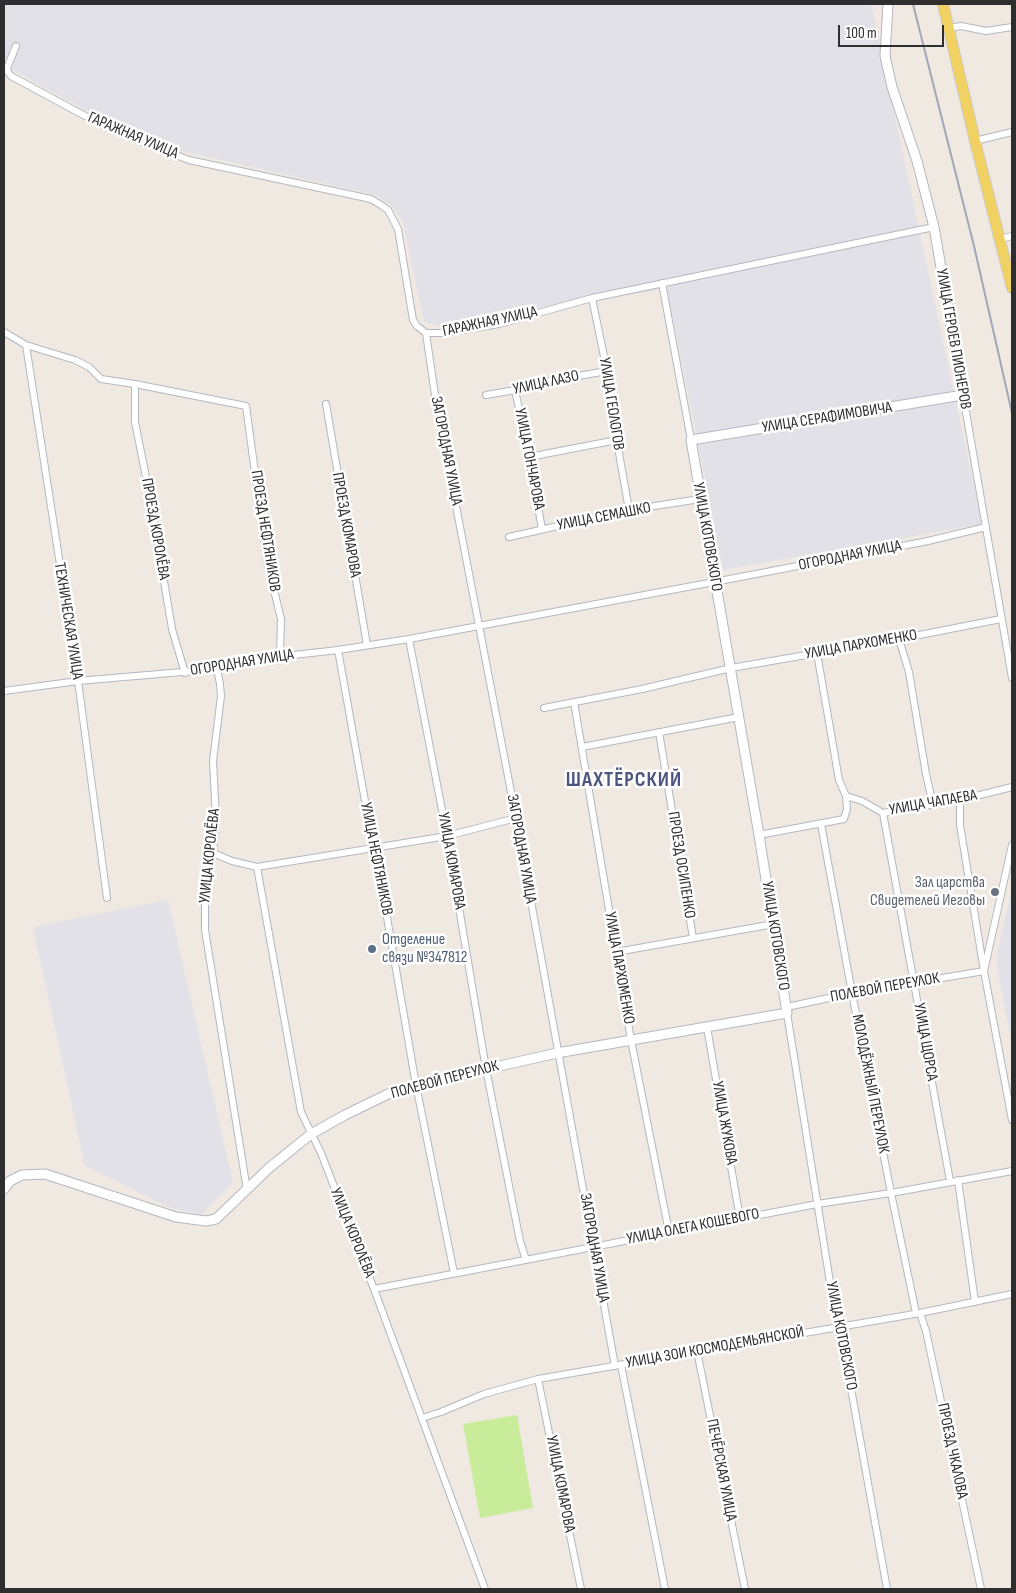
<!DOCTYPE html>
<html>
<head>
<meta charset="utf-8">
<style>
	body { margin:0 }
	#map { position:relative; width:1016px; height:1593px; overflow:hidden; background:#efe9e1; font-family:"Sofia Sans Condensed",sans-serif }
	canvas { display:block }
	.frame { position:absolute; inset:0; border:5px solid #2e2e2e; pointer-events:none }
	.scale { position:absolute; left:838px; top:25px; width:106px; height:22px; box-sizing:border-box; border:2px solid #2e2e2e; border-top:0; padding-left:6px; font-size:15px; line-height:18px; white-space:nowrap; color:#2e2e2e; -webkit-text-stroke:4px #fff; paint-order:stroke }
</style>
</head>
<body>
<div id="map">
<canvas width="1016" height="1593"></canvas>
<div class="frame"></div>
<div class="scale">100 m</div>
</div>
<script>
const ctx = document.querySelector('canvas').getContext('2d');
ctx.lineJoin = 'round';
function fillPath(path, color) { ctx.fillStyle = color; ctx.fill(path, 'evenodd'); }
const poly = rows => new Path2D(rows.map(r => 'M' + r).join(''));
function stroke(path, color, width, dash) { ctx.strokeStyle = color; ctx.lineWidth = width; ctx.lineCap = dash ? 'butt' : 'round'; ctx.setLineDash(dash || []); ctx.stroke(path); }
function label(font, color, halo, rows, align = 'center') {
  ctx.font = font + ' "Sofia Sans Condensed",sans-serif'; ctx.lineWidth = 5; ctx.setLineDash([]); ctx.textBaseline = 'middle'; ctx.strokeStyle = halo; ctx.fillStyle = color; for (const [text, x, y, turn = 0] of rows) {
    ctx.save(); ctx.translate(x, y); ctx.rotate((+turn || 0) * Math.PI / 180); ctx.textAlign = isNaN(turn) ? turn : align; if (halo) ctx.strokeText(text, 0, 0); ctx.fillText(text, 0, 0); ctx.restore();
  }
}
fillPath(poly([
	[4,4,871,4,982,524,723,570,667,287,648,292,592,298,441,327,424,322,403,222,393,207,376,195,177,150,93,114,4,65],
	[1012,887,1012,1046,996,960],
	[168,900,233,1183,201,1215,168,1207,85,1166,33,927]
]), '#e3e1e8');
fillPath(poly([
	[517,1415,533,1508,480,1518,463,1424]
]), '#c9ec9a');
const street = poly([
	[949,28,961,26,986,31,1012,27],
	[16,46,7,68,8,72,11,76,100,124,139,141,189,160,371,199,381,205,388,210,398,229,413,320,417,326,426,333,445,333,499,324,592,298,934,227],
	[975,141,1012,132],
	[1001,239,1012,236],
	[662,283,691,440],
	[592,298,607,371,609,396,629,510],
	[4,332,26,345,75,360,89,367,101,379,135,384,246,406,267,561,281,619,280,657],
	[426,333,436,402,516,818,615,1366],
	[26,345,78,681,107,898],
	[135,384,135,422,150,497,172,629,185,673],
	[515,390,529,457,542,529],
	[486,395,515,390,521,386,607,371],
	[963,395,1012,678],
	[326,404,367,645],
	[529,457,617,440],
	[509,537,629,510,700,499],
	[409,639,447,836,486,1069,520,1241,526,1260],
	[899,639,909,672,926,774,933,805],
	[338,650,367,812,375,848,416,1085,454,1273],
	[817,653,839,780,846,796],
	[217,669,220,684,221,696,213,761,216,820,213,853,205,905,205,930,247,1190],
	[4,691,78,681,217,669,267,658,338,650,409,639,714,582,928,541,986,527],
	[574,702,631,1040,669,1232],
	[544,708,642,689,731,668,899,639,1001,619],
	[659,732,693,938],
	[582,747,739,717],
	[883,813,950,1181],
	[821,824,852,993,891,1193,916,1313],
	[759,835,844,819,847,809,846,796,862,801,883,813,960,800,1012,787],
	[1012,845,984,971,1012,1120],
	[213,853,232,861,257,867,447,836,516,818],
	[257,867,301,1112,321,1153,374,1289,485,1589],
	[616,952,774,924],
	[787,1007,852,993,984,971,960,825,960,800],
	[787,1013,837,1326,852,1394,887,1589],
	[707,1027,740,1219],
	[958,1180,975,1302],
	[374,1289,817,1204,891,1193,1012,1171],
	[920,1313,926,1331,981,1589],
	[697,1351,745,1589],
	[621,1365,665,1589],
	[538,1379,581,1589],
	[422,1418,441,1412,484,1394,538,1379,920,1313,1012,1294]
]);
const secondary = poly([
	[4,1189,10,1181,22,1175,45,1174,176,1217,206,1221,216,1219,269,1168,311,1134,345,1115,388,1094,416,1085,557,1053,787,1013,759,835,691,440,963,395,934,227,917,161,892,87,885,56,888,4]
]);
const primary = poly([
	[943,4,975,141,1012,288]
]);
stroke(street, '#b4b7c1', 8);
stroke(secondary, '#b4b7c1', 11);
stroke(primary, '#c9c9c9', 12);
stroke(street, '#fff', 6);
stroke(secondary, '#fff', 9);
stroke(primary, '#f2d163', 10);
stroke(poly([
	[913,4,974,246,1012,413]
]), '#a3a6b8', 2);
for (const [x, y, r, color] of [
	[995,892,5,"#6b7280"],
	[372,949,5,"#5c6f8a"]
]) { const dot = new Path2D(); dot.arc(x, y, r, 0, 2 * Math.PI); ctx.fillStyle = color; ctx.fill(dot); stroke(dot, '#fff', 2); }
label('16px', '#2e2e2e', '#fff', [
	["ГАРАЖНАЯ УЛИЦА",133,136,23],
	["ГАРАЖНАЯ УЛИЦА",490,322,-12],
	["УЛИЦА ГЕРОЕВ ПИОНЕРОВ",953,339,80],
	["УЛИЦА ЛАЗО",546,383,-12],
	["УЛИЦА ГЕОЛОГОВ",611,404,81],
	["УЛИЦА СЕРАФИМОВИЧА",827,418,-9],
	["ЗАГОРОДНАЯ УЛИЦА",446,451,79],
	["УЛИЦА ГОНЧАРОВА",529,459,79],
	["УЛИЦА СЕМАШКО",604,517,-11],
	["ПРОЕЗД КОМАРОВА",346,525,80],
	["ПРОЕЗД КОРОЛЁВА",155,529,80],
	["ПРОЕЗД НЕФТЯНИКОВ",265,531,81],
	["УЛИЦА КОТОВСКОГО",707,537,80],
	["ОГОРОДНАЯ УЛИЦА",850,556,-11],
	["ТЕХНИЧЕСКАЯ УЛИЦА",68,621,81],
	["УЛИЦА ПАРХОМЕНКО",861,645,-10],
	["ОГОРОДНАЯ УЛИЦА",242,663,-9],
	["УЛИЦА ЧАПАЕВА",933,803,-10],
	["ЗАГОРОДНАЯ УЛИЦА",521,849,80],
	["УЛИЦА КОРОЛЁВА",210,856,-84],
	["УЛИЦА НЕФТЯНИКОВ",376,859,79],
	["УЛИЦА КОМАРОВА",451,861,80],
	["ПРОЕЗД ОСИПЕНКО",681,865,81],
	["УЛИЦА КОТОВСКОГО",775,936,81],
	["УЛИЦА ПАРХОМЕНКО",619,968,80],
	["ПОЛЕВОЙ ПЕРЕУЛОК",885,988,-10],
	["УЛИЦА ЩОРСА",925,1042,80],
	["ПОЛЕВОЙ ПЕРЕУЛОК",445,1080,-15],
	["МОЛОДЁЖНЫЙ ПЕРЕУЛОК",870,1084,79],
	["УЛИЦА ЖУКОВА",724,1123,80],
	["УЛИЦА ОЛЕГА КОШЕВОГО",693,1227,-11],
	["УЛИЦА КОРОЛЁВА",352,1233,68],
	["ЗАГОРОДНАЯ УЛИЦА",594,1248,80],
	["УЛИЦА КОТОВСКОГО",841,1336,79],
	["УЛИЦА ЗОИ КОСМОДЕМЬЯНСКОЙ",715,1348,-10],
	["ПРОЕЗД ЧКАЛОВА",952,1451,78],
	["ПЕЧЁРСКАЯ УЛИЦА",721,1470,79],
	["УЛИЦА КОМАРОВА",560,1484,79]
]);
label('16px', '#5b616d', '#fff', [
	["Зал царства",985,883],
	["Свидетелей Иеговы",985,901]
], 'right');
label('16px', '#4e5e75', '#fff', [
	["Отделение",382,940],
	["связи №347812",382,958]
], 'left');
ctx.letterSpacing = '1px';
label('bold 21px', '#4d5680', '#fff', [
	["ШАХТЁРСКИЙ",624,781]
]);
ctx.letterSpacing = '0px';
</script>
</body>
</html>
